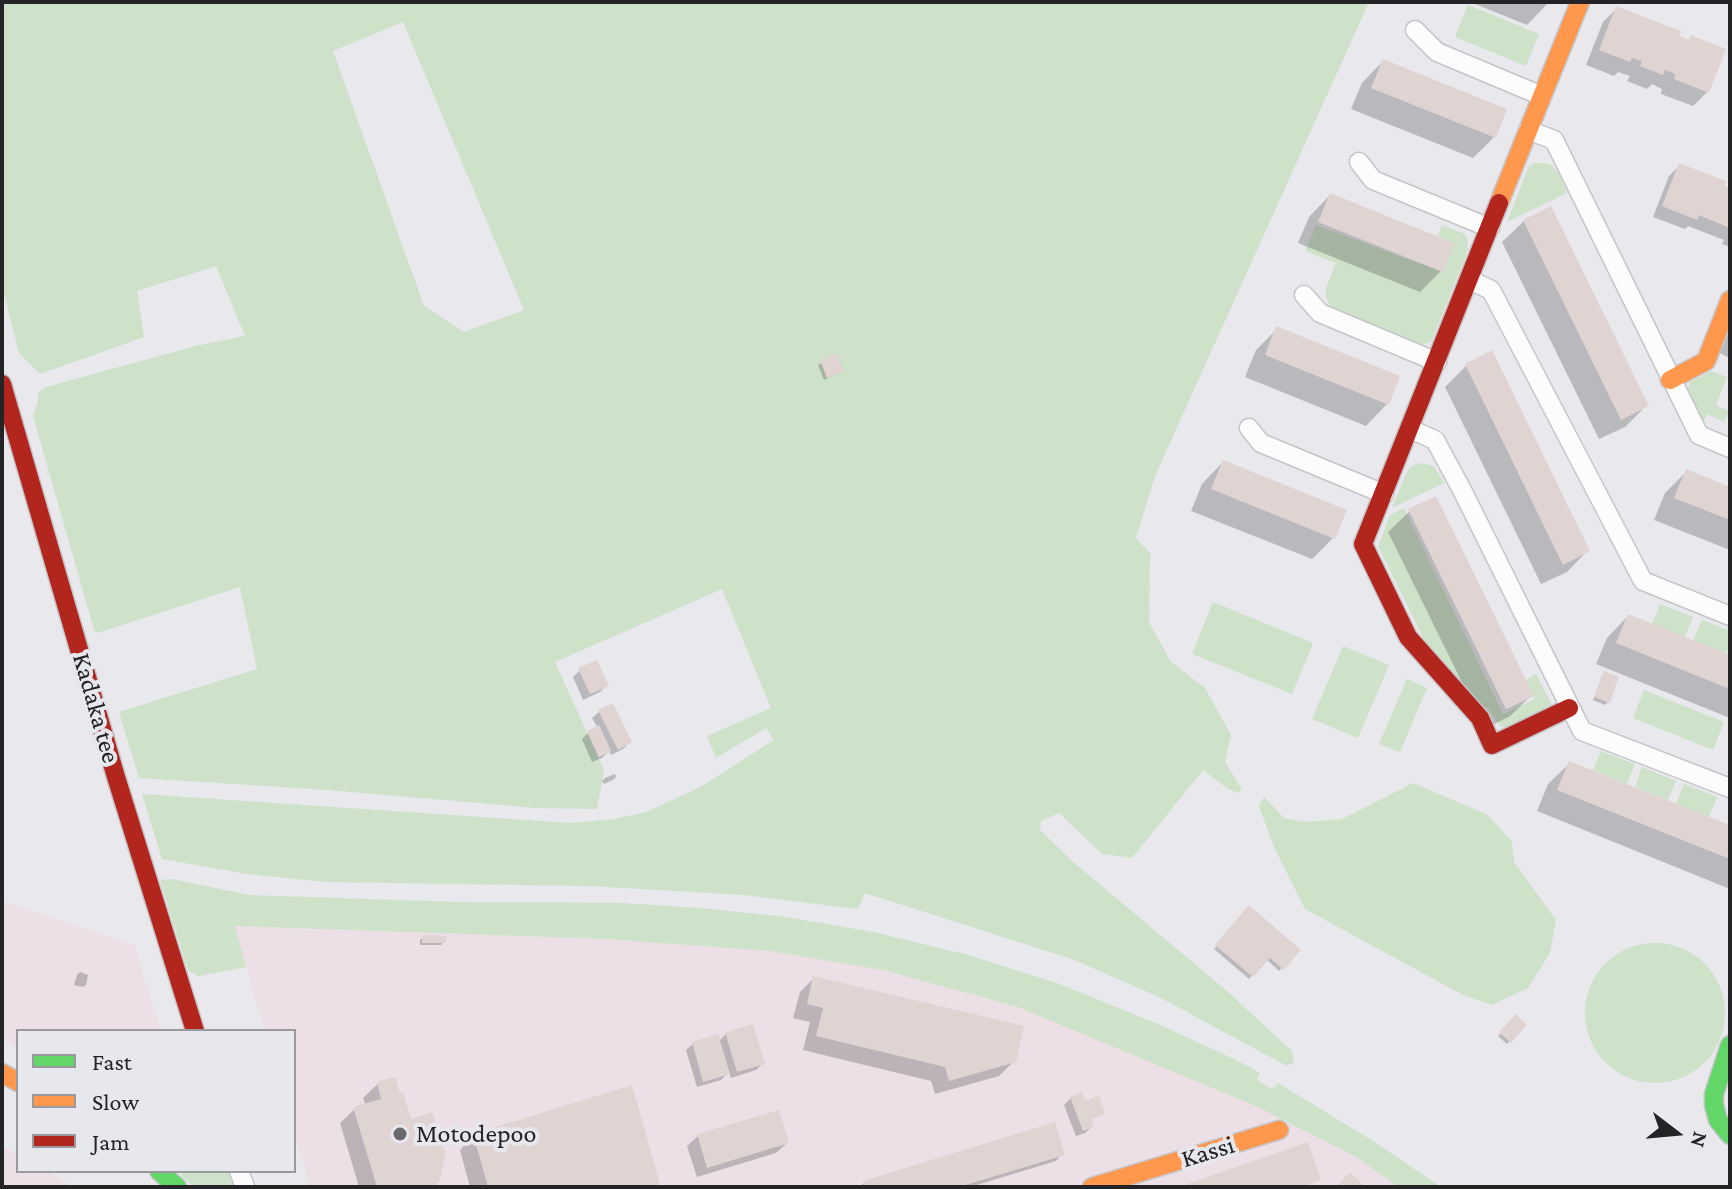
<!DOCTYPE html>
<html>
<head>
<meta charset="utf-8">
<style>
	body { margin:0 }
	#map { position:relative; width:1732px; height:1189px; overflow:hidden; background:#e8e8ed; font-family:"Crimson Pro",serif }
	canvas { display:block }
	.frame { position:absolute; inset:0; border:4px solid #242427; pointer-events:none }
	.legend { position:absolute; left:16px; top:1029px; width:280px; height:144px; box-sizing:border-box; background:#e7e7ee; border:2px solid #99999e; margin:0; padding:10px 14px; list-style:none; font-size:24px; color:#242427 }
	.legend li { display:flex; align-items:center; gap:16px; height:40px }
	.legend b { width:40px; border:2px solid #99999e }
	.north { position:absolute; left:1636px; top:1093px; width:80px; height:80px; -webkit-text-stroke:6px #e7e7ee; paint-order:stroke; rotate:106deg; font-size:22px; font-weight:700; line-height:32px; text-align:center; color:#242427 }
	.north::after { content:''; display:block; margin:auto; width:28px; height:36px; background:#242427; clip-path:polygon(50% 0,100% 100%,50% 72%,0 100%) }
</style>
</head>
<body>
<div id="map">
<canvas width="1732" height="1189"></canvas>
<div class="frame"></div>
<ul class="legend">
<li><b style="height:10px;background:#63d668"></b>Fast</li>
<li><b style="height:10px;background:#ff974d"></b>Slow</li>
<li><b style="height:10px;background:#b3261e"></b>Jam</li>
</ul>
<div class="north">N</div>
</div>
<script>
const ctx = document.querySelector('canvas').getContext('2d');
ctx.lineJoin = 'round';
function fillPath(path, color) { ctx.fillStyle = color; ctx.fill(path, 'evenodd'); }
const poly = rows => new Path2D(rows.map(r => 'M' + r).join(''));
function stroke(path, color, width, dash) { ctx.strokeStyle = color; ctx.lineWidth = width; ctx.lineCap = dash ? 'butt' : 'round'; ctx.setLineDash(dash || []); ctx.stroke(path); }
function label(font, color, halo, rows, align = 'center') {
  ctx.font = font + ' "Crimson Pro",serif'; ctx.lineWidth = 8; ctx.setLineDash([]); ctx.textBaseline = 'middle'; ctx.strokeStyle = halo; ctx.fillStyle = color; for (const [text, x, y, turn = 0] of rows) {
    ctx.save(); ctx.translate(x, y); ctx.rotate((+turn || 0) * Math.PI / 180); ctx.textAlign = isNaN(turn) ? turn : align; if (halo) ctx.strokeText(text, 0, 0); ctx.fillText(text, 0, 0); ctx.restore();
  }
}
fillPath(poly([
	[2,901,134,945,161,1031,18,1031,18,1048,2,1040],
	[234,926,607,939,770,951,883,970,1018,1007,1089,1035,1258,1107,1356,1157,1399,1187,310,1187,294,1131,294,1031,265,1031],
	[2,1146,18,1155,18,1171,48,1171,73,1187,2,1187]
]), '#ecdfe5');
fillPath(poly([
	[2,2,1369,2,1155,476,1136,538,1150,553,1149,622,1171,662,1205,688,1231,735,1225,762,1242,789,1239,793,1228,789,1203,770,1132,858,1102,854,1059,813,1041,821,1040,830,1072,861,1228,992,1292,1051,1294,1062,1287,1066,1159,997,1072,959,865,893,858,909,744,895,589,886,326,882,247,874,162,859,142,794,570,823,615,819,647,812,702,786,774,740,766,728,716,758,707,736,771,708,722,589,555,662,604,770,597,809,536,808,328,790,139,778,119,712,257,669,240,587,97,633,94,630,33,416,38,401,38,393,46,387,196,346,245,336,216,266,137,291,144,337,40,374,19,353,2,286],
	[403,22,524,310,464,332,424,306,333,51],
	[1468,5,1539,34,1526,66,1455,37],
	[1536,163,1544,163,1551,165,1558,172,1567,193,1507,222,1529,166],
	[1316,225,1442,272,1454,243,1438,236,1442,225,1463,233,1467,237,1468,250,1431,342,1420,345,1337,312,1330,306,1326,297,1326,288,1336,263,1305,251],
	[1711,371,1727,377,1716,405,1729,411,1724,422,1707,414,1702,426,1688,397,1688,391,1690,382],
	[1419,463,1434,466,1444,483,1392,508,1407,472,1410,467],
	[1404,508,1503,714,1535,699,1526,680,1536,674,1552,705,1513,728,1500,726,1487,707,1479,710,1430,652,1378,546,1390,515],
	[1213,602,1313,643,1292,694,1192,654],
	[1660,604,1693,617,1685,637,1652,624],
	[1702,620,1730,631,1730,644,1726,654,1693,641],
	[1343,646,1389,665,1358,738,1312,719],
	[1407,679,1427,688,1400,752,1379,744],
	[1644,690,1724,722,1713,750,1633,718],
	[1601,751,1635,764,1627,784,1593,770],
	[1642,767,1676,781,1668,800,1635,787],
	[1413,783,1488,815,1512,842,1514,862,1556,920,1550,953,1528,988,1492,1005,1463,995,1305,909,1274,847,1259,806,1264,797,1284,818,1305,822,1342,819],
	[1684,784,1717,797,1709,817,1676,804],
	[172,879,249,895,457,902,623,903,699,908,780,916,873,932,968,955,1057,983,1158,1024,1236,1060,1260,1073,1257,1080,1272,1089,1278,1083,1373,1141,1441,1187,1399,1187,1356,1157,1258,1107,1018,1007,883,970,770,951,607,939,235,926,246,967,198,976,188,970,160,880],
	'1585 1013a70 70 0 1 1 140 0a70 70 0 1 1-140 0Z',
	[180,1171,229,1171,234,1187,194,1187,183,1177]
]), '#cee1c9');
fillPath(poly([
	[1470,2,1549,2,1527,25],
	[1617,8,1676,37,1688,41,1691,37,1707,92,1693,106,1661,94,1662,89,1652,84,1647,89,1627,81,1630,76,1618,72,1614,76,1586,65,1603,22],
	[1383,61,1494,137,1473,158,1351,109,1362,83],
	[1680,165,1730,190,1730,247,1722,244,1724,240,1688,226,1685,229,1653,217,1669,176],
	[1330,195,1441,271,1420,292,1298,243,1309,217],
	[1524,221,1647,405,1625,427,1599,439,1502,242],
	[1277,329,1398,378,1387,404,1366,426,1245,377,1256,350],
	[1730,330,1730,358,1719,353],
	[836,356,842,371,824,380,818,365],
	[1466,366,1588,550,1567,572,1541,584,1445,387],
	[1223,462,1333,538,1312,559,1191,511,1202,484],
	[1686,472,1730,489,1730,550,1654,520,1665,493],
	[1410,511,1532,695,1510,716,1485,729,1388,532],
	[1628,616,1730,658,1730,718,1596,664,1607,638],
	[580,670,606,686,600,692,583,700,573,677],
	[1605,673,1608,702,1605,705,1593,700,1602,676],
	[599,712,630,742,623,749,611,755,609,751,602,758,592,762,582,739,588,733,598,728,592,718],
	[1570,763,1730,827,1730,889,1537,811,1548,784],
	[615,774,616,777,613,780,604,784,602,781,605,778],
	[1249,908,1298,950,1279,971,1266,959,1249,979,1214,949],
	[423,937,444,942,441,945,420,945,420,940],
	[80,972,88,975,86,985,83,987,74,985,77,975],
	[814,978,1014,1061,999,1076,935,1094,931,1081,803,1050,810,1022,793,1018,800,992],
	[1516,1017,1524,1025,1507,1044,1498,1036],
	[727,1033,762,1064,756,1070,731,1078,729,1072,721,1080,697,1087,686,1050,693,1044,718,1042],
	[378,1084,435,1183,436,1187,359,1187,340,1123,355,1109,366,1106,363,1098],
	[1071,1098,1103,1114,1090,1120,1092,1126,1085,1133,1076,1136,1064,1105],
	[474,1135,658,1184,655,1187,470,1187,460,1150],
	[698,1136,787,1143,776,1153,697,1177,687,1146],
	[1062,1154,1056,1161,970,1187,860,1187,864,1183]
]), '#0003');
fillPath(poly([
	[1616,6,1681,31,1679,36,1689,40,1691,35,1726,49,1709,93,1674,79,1675,74,1665,70,1663,75,1640,66,1642,61,1632,58,1630,62,1599,50],
	[1383,59,1507,109,1496,138,1371,88],
	[1679,163,1726,181,1725,186,1730,188,1730,228,1699,215,1697,220,1662,206],
	[1330,193,1454,243,1443,272,1318,222],
	[1551,206,1649,406,1621,420,1523,220],
	[1276,326,1400,376,1389,405,1265,355],
	[1492,350,1590,551,1563,565,1465,364],
	[837,353,844,371,827,378,820,360],
	[1223,460,1347,510,1335,539,1211,489],
	[1686,469,1730,487,1730,520,1674,498],
	[1436,496,1534,696,1506,709,1408,509],
	[1628,614,1730,655,1730,689,1616,643],
	[597,660,609,686,590,694,578,668],
	[1604,671,1619,677,1610,703,1594,697],
	[613,703,632,742,618,750,598,710],
	[599,725,611,751,599,757,587,731],
	[1569,761,1730,825,1730,859,1557,790],
	[1249,905,1301,950,1284,970,1270,958,1253,977,1215,945],
	[422,935,446,936,446,943,422,943],
	[813,976,1024,1026,1016,1062,949,1081,945,1067,816,1036,823,1008,807,1004],
	[1516,1014,1527,1025,1511,1043,1499,1032],
	[753,1024,765,1064,737,1072,725,1032],
	[718,1034,730,1074,703,1082,692,1042],
	[395,1077,400,1093,403,1092,411,1119,432,1112,444,1150,446,1150,440,1181,437,1182,438,1187,377,1187,353,1107,381,1099,377,1082],
	[632,1085,660,1184,651,1187,488,1187,473,1134],
	[1082,1092,1085,1101,1099,1096,1105,1114,1092,1119,1094,1126,1083,1131,1070,1097],
	[779,1110,789,1143,707,1168,697,1134],
	[1055,1122,1065,1155,959,1187,865,1187,863,1181],
	[1308,1142,1321,1180,1301,1187,1179,1187],
	[1350,1172,1363,1185,1361,1187,1336,1187]
]), '#e0d4d3');
const street = poly([
	[1415,30,1437,52,1542,96],
	[1528,130,1554,140,1699,435,1730,448],
	[1359,162,1373,180,1490,228],
	[1470,280,1491,290,1643,581,1730,616],
	[1304,295,1320,313,1437,362],
	[1249,428,1261,443,1384,494],
	[1410,429,1435,440,1462,490,1582,731,1730,788],
	[239,1171,245,1187]
]);
const fast = poly([
	[1730,1045,1714,1094,1714,1105,1718,1120,1730,1135],
	[159,1171,177,1187]
]);
const slow = poly([
	[1499,203,1580,2],
	[1670,380,1706,361,1730,300],
	[2,1073,18,1082],
	[1092,1187,1279,1130]
]);
const jam = poly([
	[1499,203,1363,544,1408,637,1480,718,1492,745,1569,708],
	[2,384,116,777,195,1031]
]);
stroke(street, '#c5c5c9', 21);
stroke(fast, '#c5c5c9', 21);
stroke(slow, '#c5c5c9', 21);
stroke(jam, '#c5c5c9', 21);
stroke(street, '#fcfcfc', 18);
stroke(fast, '#63d668', 18);
stroke(slow, '#ff974d', 18);
stroke(jam, '#b3261e', 18);
for (const [x, y, r, color] of [
	[400,1134,8,"#69696c"]
]) { const dot = new Path2D(); dot.arc(x, y, r, 0, 2 * Math.PI); ctx.fillStyle = color; ctx.fill(dot); stroke(dot, '#e7e7ee', 3); }
label('26px', '#242427', '#e7e7ee', [
	["Kadaka tee",96,708,74],
	["Kassi",1208,1152,-17]
]);
label('26px', '#242427', '#e7e7ee', [
	["Motodepoo",416,1134]
], 'left');
</script>
</body>
</html>
